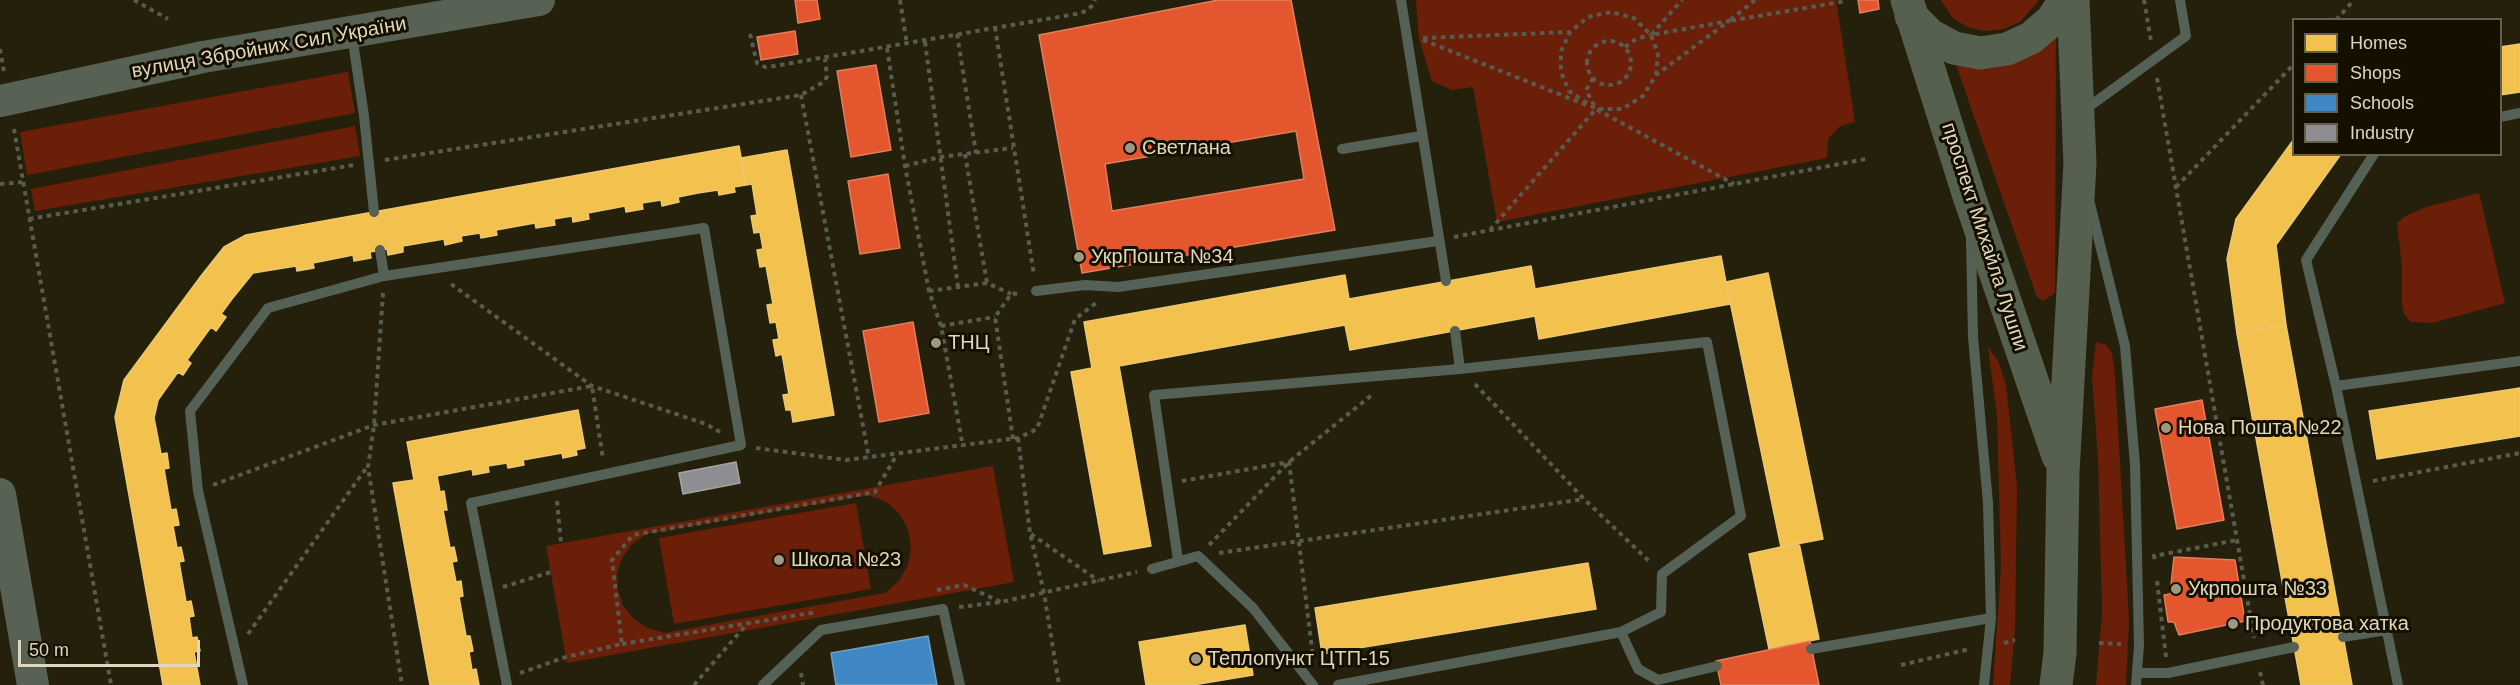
<!DOCTYPE html>
<html>
<head>
<meta charset="utf-8">
<style>
	body { margin:0 }
	#map { position:relative; width:2520px; height:685px; overflow:hidden; background:#25200b; font-family:Helvetica,sans-serif }
	canvas { display:block }
	.legend { position:absolute; left:2292px; top:18px; width:210px; height:138px; box-sizing:border-box; background:#150f00; border:2px solid #665f4b; margin:0; padding:8px 10px; list-style:none; font-size:18px; color:#dfd8bc }
	.legend li { display:flex; align-items:center; gap:12px; height:30px }
	.legend b { width:30px; border:2px solid #665f4b }
	.scale { position:absolute; left:18px; top:640px; width:182px; height:27px; box-sizing:border-box; border:3px solid #dfd8bc; border-top:0; padding-left:8px; font-size:18px; line-height:21px; white-space:nowrap; color:#dfd8bc; -webkit-text-stroke:4px #150f00; paint-order:stroke }
</style>
</head>
<body>
<div id="map">
<canvas width="2520" height="685"></canvas>
<ul class="legend">
<li><b style="height:16px;background:#f2c14e"></b>Homes</li>
<li><b style="height:16px;background:#e4572e"></b>Shops</li>
<li><b style="height:16px;background:#3f88c5"></b>Schools</li>
<li><b style="height:16px;background:#8d8d92"></b>Industry</li>
</ul>
<div class="scale">50 m</div>
</div>
<script>
const ctx = document.querySelector('canvas').getContext('2d');
ctx.lineJoin = 'round';
function fillPath(path, color) { ctx.fillStyle = color; ctx.fill(path, 'evenodd'); }
const poly = rows => new Path2D(rows.map(r => 'M' + r).join(''));
function stroke(path, color, width, dash) { ctx.strokeStyle = color; ctx.lineWidth = width; ctx.lineCap = dash ? 'butt' : 'round'; ctx.setLineDash(dash || []); ctx.stroke(path); }
function label(font, color, halo, rows, align = 'center') {
  ctx.font = font + ' Helvetica,sans-serif'; ctx.lineWidth = 6; ctx.setLineDash([]); ctx.textBaseline = 'middle'; ctx.strokeStyle = halo; ctx.fillStyle = color; for (const [text, x, y, turn = 0] of rows) {
    ctx.save(); ctx.translate(x, y); ctx.rotate((+turn || 0) * Math.PI / 180); ctx.textAlign = isNaN(turn) ? turn : align; if (halo) ctx.strokeText(text, 0, 0); ctx.fillText(text, 0, 0); ctx.restore();
  }
}
fillPath(poly([
	[1416,0,1836,0,1855,122,1840,126,1828,139,1827,158,1497,222,1473,87,1452,90,1432,81,1419,39],
	[1941,0,2039,0,2020,22,2004,29,1985,31,1967,27,1952,17],
	[2056,34,2055,293,2043,301,2037,297,1954,59,1981,67,2010,65,2036,54],
	[348,72,355,113,27,175,20,132],
	[355,126,360,156,35,211,31,189],
	[2479,193,2505,303,2432,323,2411,322,2404,314,2402,303,2402,266,2397,223,2404,217,2426,207],
	[2096,342,2106,345,2112,353,2115,375,2129,620,2126,685,2096,685,2102,614,2098,458,2092,378],
	[1988,347,1998,361,2006,384,2017,487,2015,629,2010,685,1993,685,2001,566,1997,415],
	[993,466,1014,582,567,663,546,546],
	[868,495,885,501,899,513,908,529,911,547,908,565,899,581,885,593,664,633,648,628,634,619,623,606,618,590,617,573,622,558,632,544,646,534],
	[856,503,871,589,674,624,659,538]
]), '#6b1f09');
const homes = poly([
	[2520,44,2520,92,2500,95,2500,47,2520,44],
	[2294,139,2294,154,2341,154,2276,245,2286,325,2237,334,2227,259,2236,219,2294,139],
	[739,146,746,185,734,187,735,192,719,195,718,190,698,193,678,197,679,202,662,206,661,200,642,203,643,209,626,212,625,206,588,213,589,219,573,222,572,216,554,219,555,225,536,228,535,223,496,230,497,235,481,238,480,233,461,236,462,241,445,245,444,239,403,246,403,252,388,255,387,249,370,252,371,258,354,261,353,255,313,263,314,268,297,271,296,266,253,273,232,299,201,276,224,247,246,235,739,146],
	[787,150,834,415,793,422,791,410,786,410,783,395,789,394,782,354,776,356,773,340,779,339,776,322,770,323,767,305,773,304,766,266,760,267,757,250,763,249,760,232,754,233,751,216,757,215,752,184,746,185,741,158,787,150],
	[1721,256,1730,304,1539,339,1535,316,1350,350,1345,325,1119,366,1151,546,1104,554,1071,372,1092,368,1084,322,1345,275,1349,299,1531,266,1535,289,1721,256],
	[1768,273,1823,539,1781,547,1726,282,1768,273],
	[201,276,232,299,221,314,226,317,216,331,211,327,187,360,191,363,183,375,178,372,158,400,154,418,161,454,167,453,169,468,164,469,171,510,176,509,179,525,173,526,177,548,181,547,184,561,179,562,186,602,191,601,194,616,189,617,192,638,197,637,200,651,194,652,200,685,163,685,115,417,124,380,201,276],
	[2286,325,2352,685,2301,685,2237,334,2286,325],
	[2520,388,2520,436,2377,459,2369,411,2520,388],
	[578,410,585,448,576,450,577,455,563,458,562,453,523,460,524,465,508,468,507,463,488,466,489,472,473,475,472,469,437,476,440,492,444,491,447,510,443,510,450,548,454,547,457,561,452,562,456,582,461,581,463,596,459,597,466,636,470,636,473,651,469,652,472,670,476,669,479,685,430,685,393,483,414,480,407,442,578,410],
	[1799,543,1819,639,1769,649,1749,554,1799,543],
	[1588,563,1596,609,1322,654,1315,608,1588,563],
	[1245,625,1253,675,1193,685,1146,685,1139,642,1245,625]
]);
fillPath(homes, '#f2c14e');
stroke(homes, '#ecc86f', 1.5);
const shops = poly([
	[795,0,817,0,820,19,798,23,795,0],
	[1218,0,1291,0,1335,230,1082,273,1039,35,1218,0],
	[1296,131,1304,179,1112,211,1105,164,1296,131],
	[1858,0,1878,0,1879,9,1860,13,1858,0],
	[795,31,798,54,761,60,757,37,795,31],
	[876,65,891,150,851,157,837,71,876,65],
	[888,174,900,248,860,254,848,181,888,174],
	[913,322,929,413,879,422,863,331,913,322],
	[2202,400,2224,520,2177,529,2155,409,2202,400],
	[2174,557,2235,560,2245,621,2179,635,2174,622,2168,622,2164,595,2170,594,2174,557],
	[1810,641,1819,685,1721,685,1716,661,1810,641]
]);
fillPath(shops, '#e4572e');
stroke(shops, '#e27e59', 1.5);
const schools = poly([
	[928,636,937,685,836,685,831,653,928,636]
]);
fillPath(schools, '#3f88c5');
stroke(schools, '#6fa0c2', 1.5);
const industry = poly([
	[736,462,740,483,683,494,679,473,736,462]
]);
fillPath(industry, '#8d8d92');
stroke(industry, '#a6a49f', 1.5);
stroke(poly([
	[134,0,168,19],
	[900,0,907,45],
	[1755,0,1729,21,1846,1],
	[2144,0,2151,41],
	[2336,20,2354,0],
	[995,27,1034,275],
	[750,34,757,63,765,67,774,66,1076,14,1086,11,1093,5,1095,0],
	[957,34,976,153],
	[1423,38,1570,32],
	[1423,40,1589,106],
	'1587 63a22 22 0 1 1 44 0a22 22 0 1 1-44 0Z',
	[925,42,958,287],
	[1625,47,1636,39,1650,35],
	[887,48,905,166,929,291,941,326,963,447],
	[0,49,4,72],
	[1656,75,1658,54,1651,35,1634,18,1611,12,1588,17,1570,32,1561,51,1561,72,1569,91,1596,109,1622,109,1643,96,1656,75,1729,21,1651,35,1682,0],
	[1593,78,1586,90,1595,107],
	[2157,78,2254,638],
	[801,95,869,458],
	[14,129,111,685],
	[965,154,987,283],
	[385,160,801,95,825,81,827,76,825,59],
	[905,166,940,157,1013,148],
	[0,184,24,182],
	[2176,187,2294,64],
	[29,219,354,165],
	[1490,230,1596,109,1734,184],
	[1454,237,1866,159],
	[451,284,592,386,706,424,720,432],
	[929,291,987,283,1011,294],
	[383,293,374,425,368,467,402,685],
	[941,326,995,317],
	[1475,384,1584,499,1651,563],
	[1018,438,1030,533,1044,593,1059,685],
	[1013,439,995,317,1011,294,1021,293],
	[756,448,846,460,1018,438,1037,429,1075,319,1096,303],
	[1182,481,1289,462,1313,657],
	[2373,481,2520,453],
	[213,485,374,425,592,386,603,459],
	[557,501,561,543],
	[1031,534,1099,581],
	[1209,545,1289,462,1373,394],
	[1219,553,1584,499],
	[2155,559,2154,556,2237,540],
	[2157,581,2166,657],
	[503,587,551,572],
	[937,590,964,585,1001,602],
	[959,607,1001,602,1137,572],
	[248,634,367,467],
	[2004,643,2015,640],
	[2099,643,2121,644],
	[622,644,817,612],
	[1901,665,1970,649],
	[2260,672,2263,685],
	[520,673,566,657,622,644,612,560,633,535,875,492,896,456],
	[801,673,803,685],
	[694,685,746,625]
]), '#575c4e', 4, [4.5, 4.5]);
stroke(poly([
	[1401,0,1446,281],
	[352,35,364,116,374,212],
	[2083,111,2186,36,2180,0],
	[2500,117,2520,113],
	[1342,149,1421,136],
	[2374,154,2306,260,2336,386,2398,685],
	[2090,204,2125,346,2135,464,2139,645,2136,685],
	[1971,239,1973,337,1988,503,1991,618,1984,685],
	[380,250,384,276],
	[1036,291,1085,285,1118,287,1438,241],
	[1455,331,1460,369],
	[2336,386,2520,361],
	[1178,560,1154,395,1460,369,1707,342,1741,516,1662,574,1661,612,1621,632,1638,669,1658,680,1717,666],
	[1152,569,1198,556,1253,608,1313,685],
	[2343,637,2387,630],
	[1811,649,1991,618],
	[2138,673,2168,673,2294,647],
	[243,685,198,491,190,411,268,308,384,276,704,228,741,445,471,503,507,685],
	[763,685,821,630,943,609,960,685],
	[1338,685,1621,632]
]), '#556156', 10);
stroke(poly([
	[0,101,203,57,539,0],
	[0,494,33,685]
]), '#576254', 32);
stroke(poly([
	[1907,0,1969,196,2058,456],
	[1911,16,1930,35,1954,48,1980,53,2007,49,2031,38,2052,20,2065,0],
	[2056,685,2060,653,2063,472,2080,163,2073,0]
]), '#55604f', 33);
for (const [x, y, r, color] of [
	[1130,148,6,"#9e987e"],
	[1079,257,6,"#9e987e"],
	[936,343,6,"#9e987e"],
	[2166,428,6,"#9e987e"],
	[779,560,6,"#9e987e"],
	[2176,589,6,"#9e987e"],
	[2233,624,6,"#9e987e"],
	[1196,659,6,"#9e987e"]
]) { const dot = new Path2D(); dot.arc(x, y, r, 0, 2 * Math.PI); ctx.fillStyle = color; ctx.fill(dot); stroke(dot, '#150f00', 2); }
label('20px', '#dfd8bc', '#150f00', [
	["вулиця Збройних Сил України",269,48,-10],
	["проспект Михайла Лушпи",1984,237,72]
]);
label('20px', '#dfd8bc', '#150f00', [
	["Светлана",1142,148],
	["УкрПошта №34",1091,257],
	["ТНЦ",948,343],
	["Нова Пошта №22",2178,428],
	["Школа №23",791,560],
	["Укрпошта №33",2188,589],
	["Продуктова хатка",2245,624],
	["Теплопункт ЦТП-15",1208,659]
], 'left');
</script>
</body>
</html>
